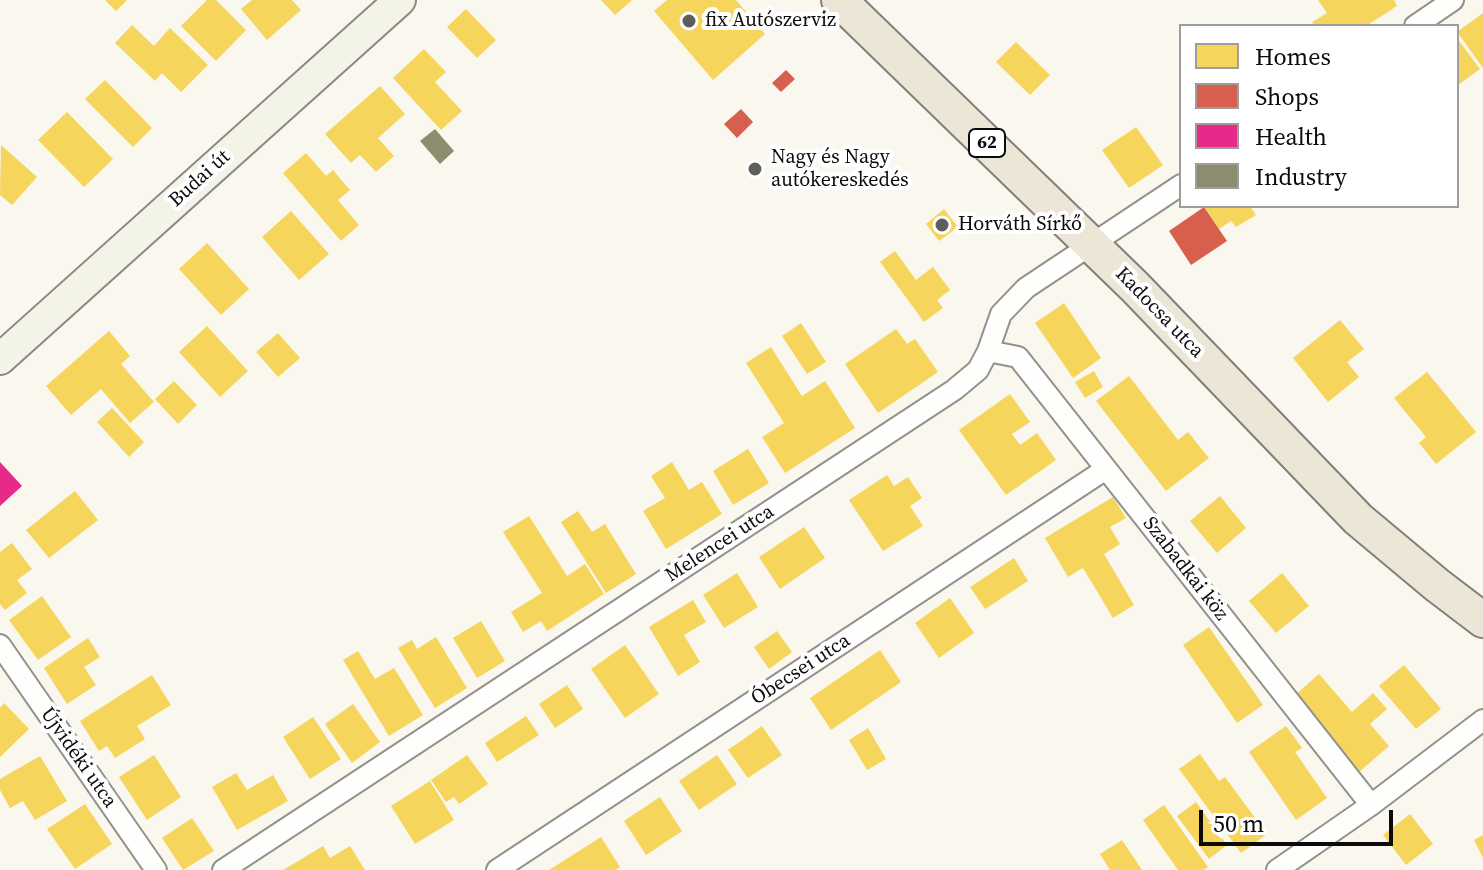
<!DOCTYPE html>
<html>
<head>
<meta charset="utf-8">
<style>
	body { margin:0 }
	#map { position:relative; width:1483px; height:870px; overflow:hidden; background:#faf7ee; font-family:"Source Serif 4",serif }
	canvas { display:block }
	.legend { position:absolute; left:1179px; top:24px; width:280px; height:184px; box-sizing:border-box; background:#fff; border:2px solid #9d9d9d; margin:0; padding:10px 14px; list-style:none; font-size:24px; color:#0b0b0b }
	.legend li { display:flex; align-items:center; gap:16px; height:40px }
	.legend b { width:40px; border:2px solid #9d9d9d }
	.scale { position:absolute; left:1199px; top:810px; width:194px; height:36px; box-sizing:border-box; border:4px solid #0b0b0b; border-top:0; padding-left:10px; font-size:24px; line-height:28px; white-space:nowrap; color:#0b0b0b; -webkit-text-stroke:6px #fff; paint-order:stroke }
</style>
</head>
<body>
<div id="map">
<canvas width="1483" height="870"></canvas>
<ul class="legend">
<li><b style="height:22px;background:#f6d55c"></b>Homes</li>
<li><b style="height:22px;background:#d6604d"></b>Shops</li>
<li><b style="height:22px;background:#e7298a"></b>Health</li>
<li><b style="height:22px;background:#8c8c6e"></b>Industry</li>
</ul>
<div class="scale">50 m</div>
</div>
<script>
const ctx = document.querySelector('canvas').getContext('2d');
ctx.lineJoin = 'round';
function fillPath(path, color) { ctx.fillStyle = color; ctx.fill(path, 'evenodd'); }
const poly = rows => new Path2D(rows.map(r => 'M' + r).join(''));
function stroke(path, color, width, dash) { ctx.strokeStyle = color; ctx.lineWidth = width; ctx.lineCap = dash ? 'butt' : 'round'; ctx.setLineDash(dash || []); ctx.stroke(path); }
function label(font, color, halo, rows, align = 'center') {
  ctx.font = font + ' "Source Serif 4",serif'; ctx.lineWidth = 8; ctx.setLineDash([]); ctx.textBaseline = 'middle'; ctx.strokeStyle = halo; ctx.fillStyle = color; for (const [text, x, y, turn = 0] of rows) {
    ctx.save(); ctx.translate(x, y); ctx.rotate((+turn || 0) * Math.PI / 180); ctx.textAlign = isNaN(turn) ? turn : align; if (halo) ctx.strokeText(text, 0, 0); ctx.fillText(text, 0, 0); ctx.restore();
  }
}
fillPath(poly([
	[105,0,127,0,116,11],
	[207,0,216,0,246,30,216,61,181,26],
	[252,0,292,0,301,10,267,40,241,9],
	[601,0,632,0,615,15],
	[667,0,736,0,765,34,713,80,654,11],
	[1318,0,1394,0,1397,6,1366,26,1315,26,1312,22,1327,13],
	[466,9,496,40,477,58,447,27],
	[1483,13,1483,68,1457,32],
	[132,25,154,46,170,28,208,65,181,92,162,73,155,81,115,43],
	[1457,38,1480,69,1457,86],
	[1016,42,1050,75,1030,95,996,62],
	[424,49,446,72,435,82,462,111,441,130,393,78],
	[105,80,152,128,133,147,85,99],
	[380,86,405,114,378,138,394,156,376,172,360,155,351,163,325,134],
	[67,112,113,159,84,187,38,140],
	[1136,127,1163,165,1129,188,1102,150],
	[1,145,37,177,12,205,0,195],
	[306,153,326,176,333,170,350,190,338,200,359,225,341,241,283,173],
	[1250,206,1256,215,1236,227,1231,221,1219,229,1204,207],
	[944,209,958,227,939,241,926,224],
	[291,211,329,254,299,280,262,237],
	[207,243,249,289,221,315,179,269],
	[895,251,916,280,933,267,950,290,937,300,943,308,924,322,880,262],
	[1064,303,1101,358,1073,378,1035,323],
	[1340,320,1364,349,1347,362,1359,377,1328,402,1293,358],
	[801,323,826,362,807,374,782,336],
	[207,326,248,371,220,397,179,352],
	[896,329,907,344,915,339,938,372,878,413,845,364],
	[109,331,130,356,121,364,154,402,130,423,101,389,71,415,46,386],
	[278,333,300,358,278,377,256,352],
	[771,347,802,396,825,381,855,428,785,473,762,437,784,423,746,363],
	[1094,371,1103,387,1085,398,1075,382],
	[1427,372,1476,432,1436,464,1419,443,1426,437,1394,398],
	[1129,376,1178,440,1188,432,1209,458,1166,491,1096,401],
	[174,381,197,405,178,424,155,399],
	[1010,394,1030,422,1012,434,1020,445,1037,433,1056,460,1006,495,959,430],
	[112,408,144,442,129,457,97,422],
	[748,449,769,483,733,505,713,471],
	[672,462,689,490,702,482,722,514,666,549,643,511,665,498,651,476],
	[887,475,894,486,908,477,922,498,910,506,923,526,883,551,849,500],
	[75,491,98,520,49,558,26,530],
	[1220,496,1246,528,1217,553,1190,521],
	[1113,497,1126,518,1110,527,1120,544,1104,554,1134,605,1113,618,1083,568,1068,577,1045,538],
	[578,511,592,532,605,524,636,574,606,593,561,522],
	[529,516,567,576,585,564,604,594,547,631,541,621,523,632,511,612,542,593,503,532],
	[804,527,825,558,780,589,759,557],
	[12,543,32,569,17,580,27,593,5,610,0,604,0,552],
	[1014,558,1028,581,985,609,970,587],
	[737,573,758,607,724,628,703,595],
	[1282,573,1309,606,1276,633,1249,601],
	[42,596,71,637,38,660,9,620],
	[950,598,974,633,939,658,915,623],
	[693,600,706,622,684,635,700,662,678,676,649,627],
	[481,621,505,661,477,678,453,638],
	[1209,627,1263,705,1237,723,1183,645],
	[777,631,792,652,769,669,754,647],
	[436,637,467,688,435,708,398,648,412,640,417,649],
	[88,638,100,657,84,667,96,685,67,704,44,668],
	[625,645,659,694,625,718,591,669],
	[880,650,901,682,831,730,810,698],
	[358,651,375,679,394,668,423,715,389,736,343,660],
	[1404,665,1441,709,1416,729,1379,686],
	[1319,674,1352,712,1373,693,1387,709,1370,724,1389,746,1359,772,1294,696],
	[152,675,171,705,137,726,145,739,115,758,107,746,99,751,80,721],
	[567,685,583,709,555,728,539,704],
	[4,703,29,729,0,757,0,708],
	[353,704,380,742,352,763,325,724],
	[526,716,539,735,497,762,485,743],
	[313,717,341,759,310,779,283,737],
	[762,726,782,755,748,778,728,750],
	[1286,726,1302,748,1295,752,1327,798,1296,820,1249,752],
	[868,728,886,759,867,770,849,740],
	[1200,754,1219,781,1225,777,1267,834,1241,853,1179,769],
	[154,755,181,797,147,820,119,777],
	[467,755,488,784,459,804,454,797,446,802,431,780],
	[717,755,737,784,699,810,679,781],
	[40,756,67,801,35,820,23,801,10,808,0,790,0,779],
	[236,773,247,790,273,775,288,801,237,830,212,787],
	[430,781,454,820,415,844,391,806],
	[660,797,682,831,646,855,624,821],
	[1196,802,1227,845,1209,859,1177,816],
	[85,804,112,844,75,869,47,829],
	[1164,805,1208,867,1203,870,1178,870,1143,820],
	[1410,814,1433,844,1406,865,1383,835],
	[192,818,214,851,183,870,162,838],
	[1483,835,1483,858,1474,840],
	[601,837,620,867,615,870,549,870],
	[1122,840,1142,870,1110,870,1100,854],
	[323,846,330,858,350,846,365,870,283,870]
]), '#f6d55c');
fillPath(poly([
	[786,70,795,79,781,92,772,83],
	[741,109,753,122,737,138,724,124],
	[1204,207,1227,241,1191,265,1169,231]
]), '#d6604d');
fillPath(poly([
	[0,462,22,486,0,506]
]), '#e7298a');
fillPath(poly([
	[435,129,454,151,440,164,420,141]
]), '#8c8c6e');
const street = poly([
	[1415,26,1453,0],
	[988,351,1018,357,1371,805],
	[0,645,156,870],
	[223,870,954,390,978,370,988,351,1001,314,1026,288,1181,185],
	[497,870,1106,469],
	[1277,870,1371,805,1483,720]
]);
const secondary = poly([
	[0,359,400,0]
]);
const primary = poly([
	[839,0,1135,287,1358,519,1437,585,1483,620]
]);
stroke(street, '#93918d', 24);
stroke(secondary, '#898884', 34);
stroke(primary, '#807f7a', 38);
stroke(street, '#fefefc', 20);
stroke(secondary, '#f4f3e8', 30);
stroke(primary, '#ece6d6', 34);
for (const [x, y, r, color] of [
	[689,21,8,"#5f5e5a"],
	[755,169,8,"#5f5e5a"],
	[942,225,8,"#5f5e5a"]
]) { const dot = new Path2D(); dot.arc(x, y, r, 0, 2 * Math.PI); ctx.fillStyle = color; ctx.fill(dot); stroke(dot, '#fff', 3); }
for (const [x, y, w] of [
	[987,143,36]
]) { const box = new Path2D(); box.roundRect(x - w / 2, y - 14, w, 28, 6); ctx.fillStyle = '#fff'; ctx.fill(box); stroke(box, '#0b0b0b', 2); }
label('bold 18px', '#0b0b0b', null, [
	["62",987,143]
]);
label('20px', '#0b0b0b', '#fff', [
	["fix Autószerviz",705,21],
	["Nagy és Nagy",771,158],
	["autókereskedés",771,181],
	["Horváth Sírkő",958,225]
], 'left');
label('20px', '#0b0b0b', '#fff', [
	["Budai út",200,179,-42],
	["Kadocsa utca",1159,313,46],
	["Melencei utca",720,544,-33],
	["Szabadkai köz",1185,569,52],
	["Óbecsei utca",801,670,-33],
	["Újvidéki utca",78,758,55]
]);
</script>
</body>
</html>
